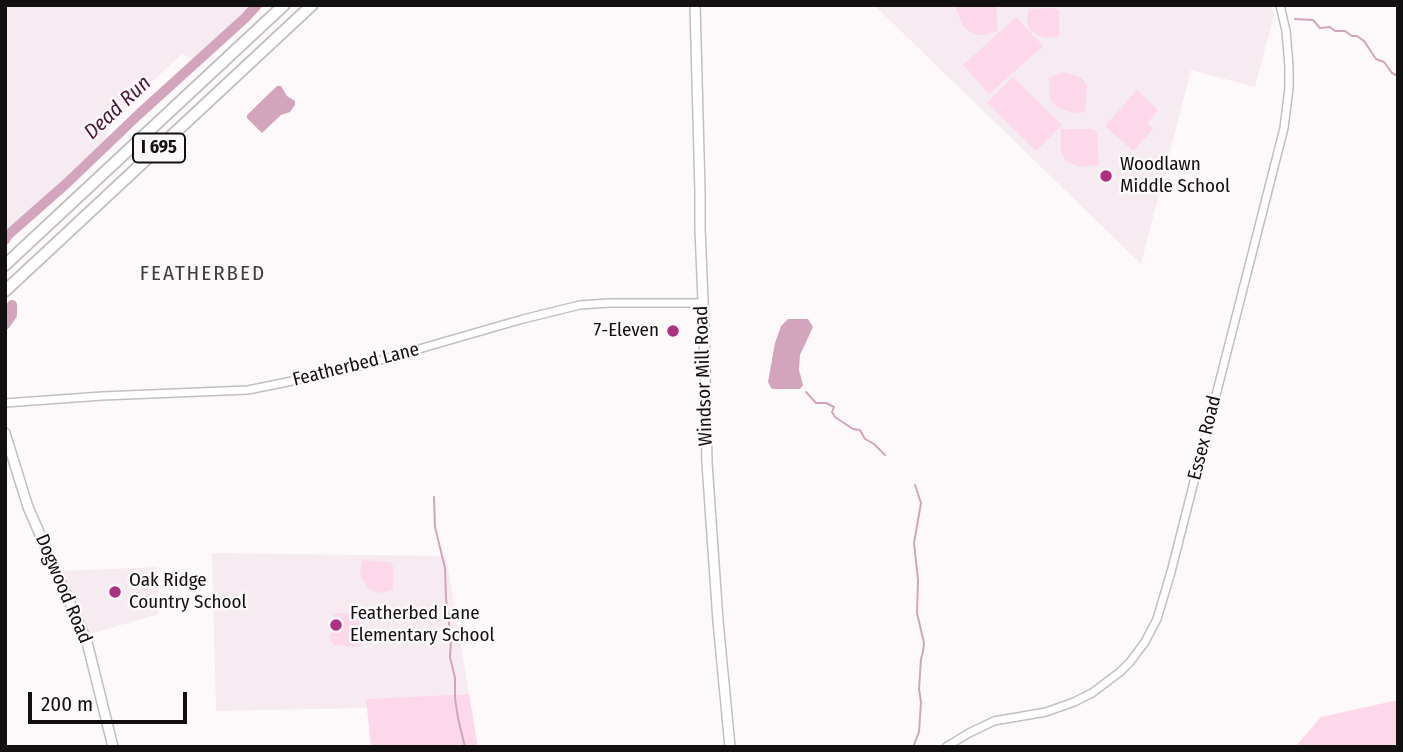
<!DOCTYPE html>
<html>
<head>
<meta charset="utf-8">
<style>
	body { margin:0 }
	#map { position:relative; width:1403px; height:752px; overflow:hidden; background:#fdf9fb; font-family:"Fira Sans Condensed",sans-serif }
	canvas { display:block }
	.frame { position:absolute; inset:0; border:7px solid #121011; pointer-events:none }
	.scale { position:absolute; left:28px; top:692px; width:159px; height:32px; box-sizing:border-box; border:4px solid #121011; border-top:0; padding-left:9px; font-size:21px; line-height:24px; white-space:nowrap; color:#121011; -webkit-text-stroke:5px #fdf9fb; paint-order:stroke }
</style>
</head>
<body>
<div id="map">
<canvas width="1403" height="752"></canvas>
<div class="frame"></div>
<div class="scale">200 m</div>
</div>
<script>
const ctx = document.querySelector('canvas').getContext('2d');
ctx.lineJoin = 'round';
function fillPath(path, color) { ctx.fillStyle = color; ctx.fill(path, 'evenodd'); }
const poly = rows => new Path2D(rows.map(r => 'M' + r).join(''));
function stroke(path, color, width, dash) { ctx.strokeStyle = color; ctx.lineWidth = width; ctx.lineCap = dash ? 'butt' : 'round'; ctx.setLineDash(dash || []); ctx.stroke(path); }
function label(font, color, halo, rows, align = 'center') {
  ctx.font = font + ' "Fira Sans Condensed",sans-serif'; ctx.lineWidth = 5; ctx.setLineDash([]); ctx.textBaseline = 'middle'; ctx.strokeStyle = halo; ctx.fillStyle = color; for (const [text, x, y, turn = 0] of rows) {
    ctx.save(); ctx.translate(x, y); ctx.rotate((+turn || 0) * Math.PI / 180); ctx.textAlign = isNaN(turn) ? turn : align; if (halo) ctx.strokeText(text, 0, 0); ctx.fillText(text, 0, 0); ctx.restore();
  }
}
fillPath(poly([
	[5,5,252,5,194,60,182,54,114,117,102,145,5,236],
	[874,5,1271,5,1274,15,1255,87,1191,70,1141,264],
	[212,553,446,556,469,694,367,699,367,708,216,711],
	[157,567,159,614,90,634,61,571]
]), '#f6ebf0');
fillPath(poly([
	[956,5,996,5,998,31,985,35,976,35,970,32,963,26,956,9],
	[1055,8,1060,12,1059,36,1049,38,1039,36,1030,30,1027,23,1028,9],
	[1016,17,1043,46,989,94,963,65],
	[1064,72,1081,77,1087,85,1085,112,1074,113,1060,109,1053,103,1049,96,1049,78],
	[1013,77,1062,125,1036,151,987,103],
	[1137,90,1158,110,1147,123,1153,129,1133,151,1105,126],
	[1061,129,1092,129,1097,133,1099,165,1079,167,1066,161,1062,154,1060,147],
	[362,560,390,562,393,566,393,590,378,593,369,589,360,576],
	[333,613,349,613,355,616,359,620,363,633,359,647,334,645,330,640],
	[469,694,478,747,371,747,366,699],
	[1398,700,1398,747,1295,747,1321,717]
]), '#fdd8eb');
fillPath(poly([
	[277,86,281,86,287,96,295,101,295,105,290,112,281,115,262,133,247,118,247,115],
	[788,319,808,319,813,327,800,355,799,370,803,385,800,389,774,389,771,388,768,382,775,343,781,326]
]), '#d2a5bd');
stroke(poly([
	[1295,19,1313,20,1320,28,1330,27,1335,31,1345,31,1352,36,1357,36,1364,41,1376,59,1384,62,1392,73,1398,76],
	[806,392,816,403,826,403,834,407,832,412,835,417,853,429,860,430,865,439,874,444,885,455],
	[434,497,435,527,445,568,446,598,451,641,450,657,455,678,455,699,458,718,465,747],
	[913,747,919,732,921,702,919,689,921,659,923,652,924,643,917,613,918,580,914,543,921,503,915,485]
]), '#d2a5bd', 2);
stroke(poly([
	[5,240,8,235,67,183,138,115,245,18,257,5],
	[5,325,12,315,12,305]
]), '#d2a5bd', 10);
const minor = poly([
	[5,403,102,396,248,390,346,370,523,319,580,305,609,303,702,303],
	[946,747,969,733,994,721,1046,712,1074,702,1092,693,1120,672,1130,662,1145,642,1157,619,1171,572,1284,128,1289,88,1289,66,1286,31,1280,5]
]);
const major = poly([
	[695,5,700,192,700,228,704,326,707,463,718,621,730,747],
	[5,433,28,507,87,642,113,747]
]);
const highway = poly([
	[5,265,284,5],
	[5,291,312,5]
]);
stroke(minor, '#c3bfc1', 10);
stroke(major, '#c3bfc1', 12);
stroke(highway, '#c3bfc1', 14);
stroke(minor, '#fff', 7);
stroke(major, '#fff', 9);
stroke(highway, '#fff', 10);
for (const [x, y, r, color] of [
	[1106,176,7,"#ae3181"],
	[673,331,7,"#ae3181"],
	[115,592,7,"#ae3181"],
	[336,625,7,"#ae3181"]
]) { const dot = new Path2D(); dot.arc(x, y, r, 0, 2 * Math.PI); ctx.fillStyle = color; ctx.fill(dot); stroke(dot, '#fdf9fb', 2.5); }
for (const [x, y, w] of [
	[159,148,52]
]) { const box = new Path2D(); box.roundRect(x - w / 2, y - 14.5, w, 29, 5); ctx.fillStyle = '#fdf9fb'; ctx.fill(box); stroke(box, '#121011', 2); }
label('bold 18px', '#121011', null, [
	["I 695",159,148]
]);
label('19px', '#121011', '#fdf9fb', [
	["Woodlawn",1120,165],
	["Middle School",1120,187],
	["7-Eleven",659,331,"right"],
	["Oak Ridge",129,581],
	["Country School",129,603],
	["Featherbed Lane",350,614],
	["Elementary School",350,636]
], 'left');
label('19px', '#121011', '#fdf9fb', [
	["Featherbed Lane",356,365,-14],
	["Windsor Mill Road",704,376,-92],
	["Essex Road",1205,438,-76],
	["Dogwood Road",63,589,67]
]);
label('italic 21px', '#4e1739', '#fdf9fb', [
	["Dead Run",118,108,-43]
]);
ctx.letterSpacing = '2px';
label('21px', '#403d3e', '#fdf9fb', [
	["FEATHERBED",203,274]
]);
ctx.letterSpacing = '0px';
</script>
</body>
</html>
